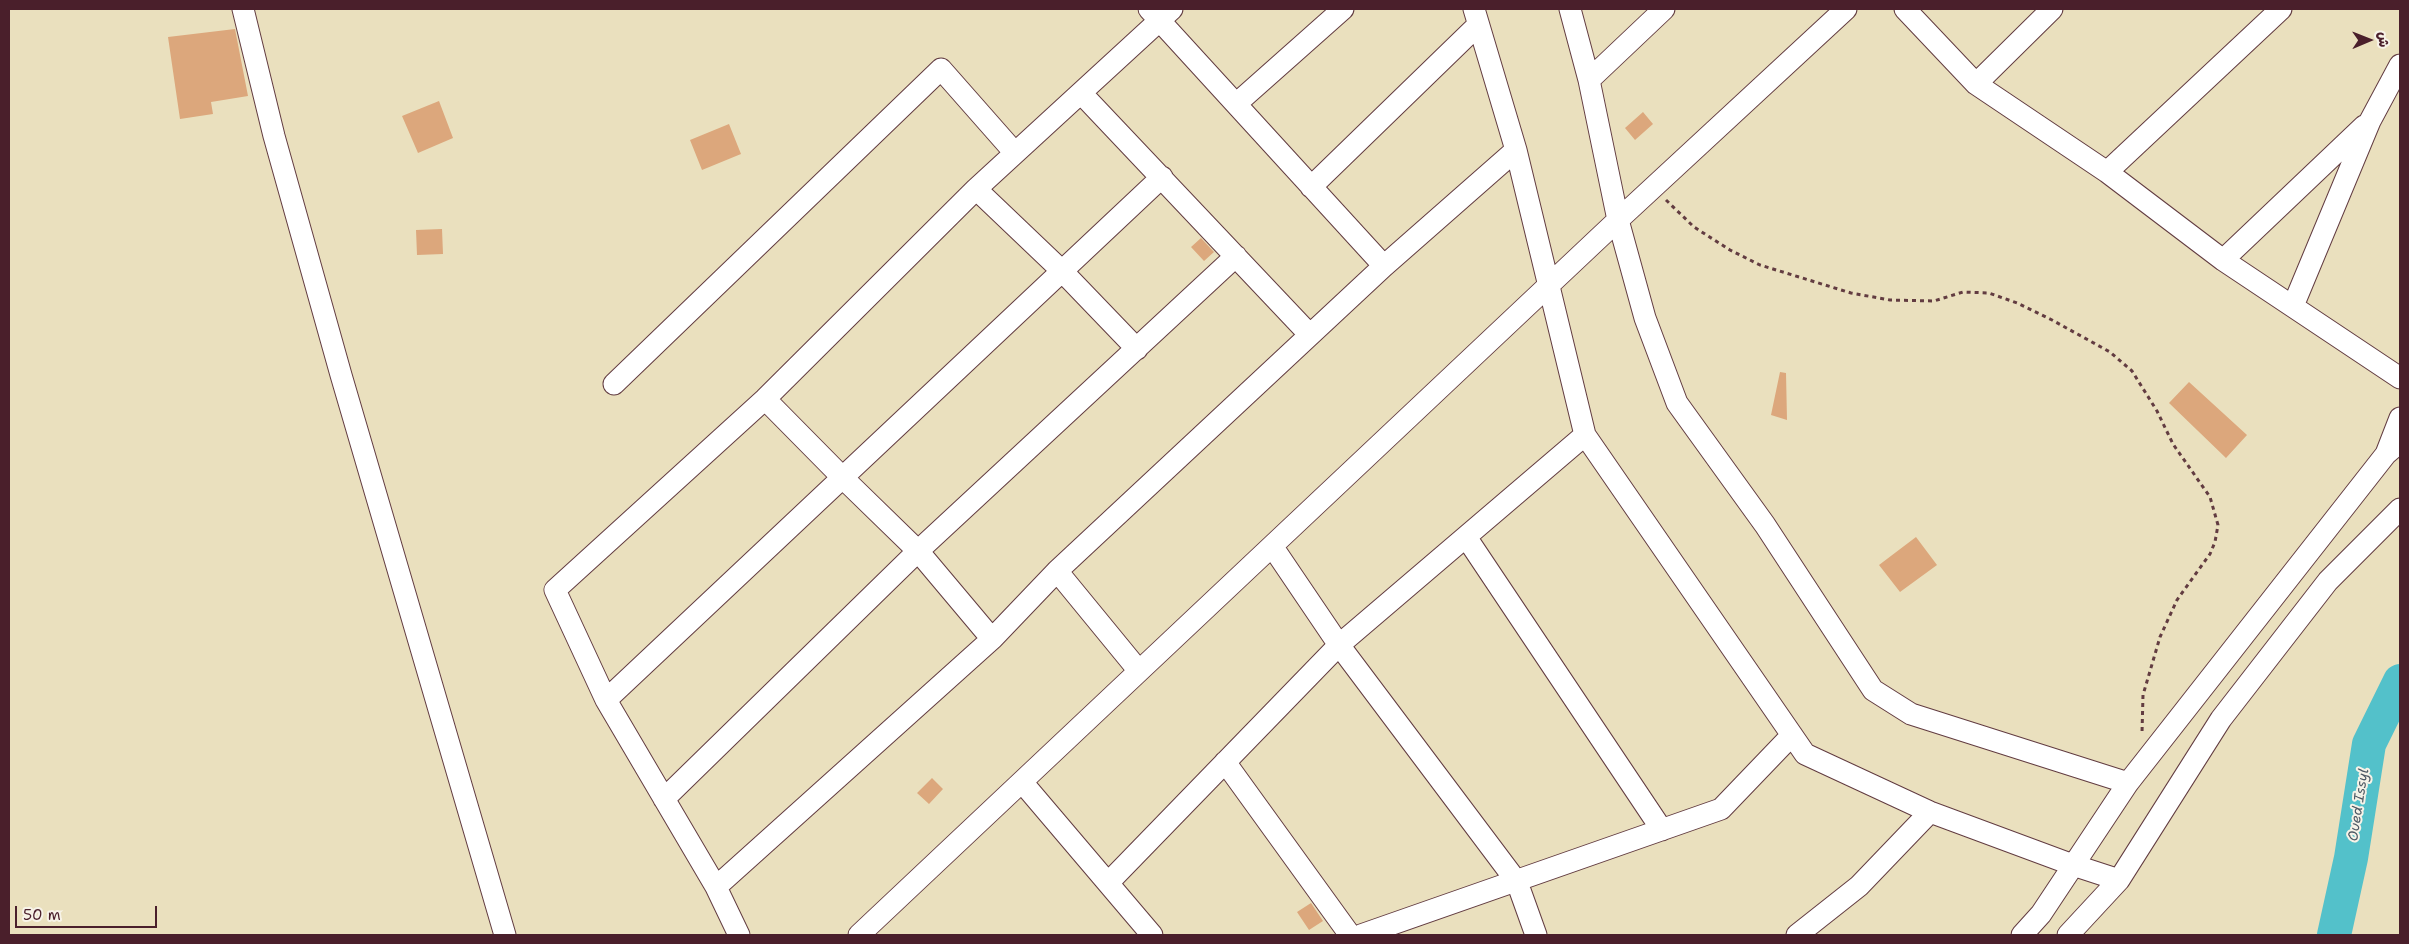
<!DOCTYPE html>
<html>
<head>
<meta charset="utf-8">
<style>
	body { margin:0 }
	#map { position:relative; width:2409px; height:944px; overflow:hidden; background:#eae0be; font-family:"Shantell Sans","Playpen Sans Arabic",sans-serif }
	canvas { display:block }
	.frame { position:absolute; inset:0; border:10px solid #4a1f2b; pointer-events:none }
	.north { position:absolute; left:2344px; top:15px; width:50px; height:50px; -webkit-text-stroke:4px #f7f3e8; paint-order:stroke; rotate:89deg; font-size:14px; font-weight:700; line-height:20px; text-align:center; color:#4a1f2b }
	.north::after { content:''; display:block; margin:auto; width:18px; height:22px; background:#4a1f2b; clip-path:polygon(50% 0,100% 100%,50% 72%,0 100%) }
	.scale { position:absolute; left:15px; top:906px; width:142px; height:22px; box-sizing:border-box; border:2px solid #4a1f2b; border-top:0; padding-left:6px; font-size:15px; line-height:18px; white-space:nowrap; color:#4a1f2b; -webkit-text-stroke:4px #f7f3e8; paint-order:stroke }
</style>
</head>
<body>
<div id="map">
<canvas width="2409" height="944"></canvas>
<div class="frame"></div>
<div class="north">ش</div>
<div class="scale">50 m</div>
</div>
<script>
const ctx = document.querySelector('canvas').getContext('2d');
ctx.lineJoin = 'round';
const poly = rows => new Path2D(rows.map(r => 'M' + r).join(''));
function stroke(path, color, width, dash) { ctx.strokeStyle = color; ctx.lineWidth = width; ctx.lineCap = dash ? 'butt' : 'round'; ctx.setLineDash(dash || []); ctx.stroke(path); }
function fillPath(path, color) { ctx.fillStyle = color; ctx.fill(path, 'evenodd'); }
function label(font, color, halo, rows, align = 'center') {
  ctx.font = font + ' "Shantell Sans",sans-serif'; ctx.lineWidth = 4; ctx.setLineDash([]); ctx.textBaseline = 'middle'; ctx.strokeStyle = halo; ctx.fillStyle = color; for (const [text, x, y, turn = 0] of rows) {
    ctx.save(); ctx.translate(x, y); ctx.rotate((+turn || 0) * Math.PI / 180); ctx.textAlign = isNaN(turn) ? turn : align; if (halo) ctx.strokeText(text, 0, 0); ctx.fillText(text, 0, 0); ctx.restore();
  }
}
stroke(poly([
	[2334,935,2351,858,2369,744,2400,681]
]), '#53c1ca', 34);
fillPath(poly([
	[235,29,248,96,211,102,213,114,180,119,168,37],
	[439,101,453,138,418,153,402,116],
	[1643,112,1653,124,1635,140,1625,128],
	[729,124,741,154,702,170,690,140],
	[442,229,443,254,417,255,416,230],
	[1201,238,1214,252,1204,261,1191,247],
	[1780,372,1786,373,1787,420,1771,415],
	[2189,382,2247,435,2226,458,2169,403],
	[1916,537,1937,565,1900,592,1879,565],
	[932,778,943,789,929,804,917,793],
	[1311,903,1323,921,1309,930,1297,912]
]), '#dca77c');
const minor = poly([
	[243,9,274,136,341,375,505,935],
	[1149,9,1384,266],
	[1474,9,1516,150,1585,435,1805,754,1930,812,2073,865,2119,880],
	[1570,9,1589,80,1618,220,1645,318,1677,403,1765,525,1873,690,1911,714,2128,783],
	[1905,9,1976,84,2107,172,2223,260,2400,378],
	[1589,80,1664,9],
	[1976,84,2052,9],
	[1081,93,1310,335],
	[1236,104,1343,9],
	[2107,172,2281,9],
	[1311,187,1478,25],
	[976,189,1062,271,1137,349],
	[2223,260,2364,126],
	[2293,306,2370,121,2400,65],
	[614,384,941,69,1015,153],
	[765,399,843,478,918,551,992,639],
	[2386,454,2400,418],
	[1466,537,1662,830],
	[1272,546,1339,645,1517,882,1536,935],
	[1057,571,1139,671],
	[606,700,1162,177],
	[1225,762,1350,935],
	[1022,782,1152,935],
	[664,799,918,551,1236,256],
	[1108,883,1339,645,1585,435],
	[716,887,992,639,1057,571,1310,335,1384,266,1516,150],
	[739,935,716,887,606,700,555,590,765,399,976,189,1172,9],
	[859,935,1618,220,1846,9],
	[1361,935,1721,809,1792,735],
	[1797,935,1859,886,1930,812],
	[2022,935,2041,914,2128,783,2386,454,2400,442],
	[2068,935,2119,880,2221,719,2328,581,2400,509]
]);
stroke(minor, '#623c41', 23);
stroke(poly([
	[1666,200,1694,227,1730,250,1760,265,1851,293,1890,300,1934,301,1963,292,1989,293,2017,303,2052,320,2110,352,2132,371,2157,411,2173,444,2210,497,2218,525,2215,542,2210,554,2177,600,2160,637,2143,695,2142,733]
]), '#623c41', 3, [4, 4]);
stroke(minor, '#fff', 21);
label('italic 14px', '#4d5863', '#f7f3e8', [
	["Oued Issyl",2359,805,-81]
]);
</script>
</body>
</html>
